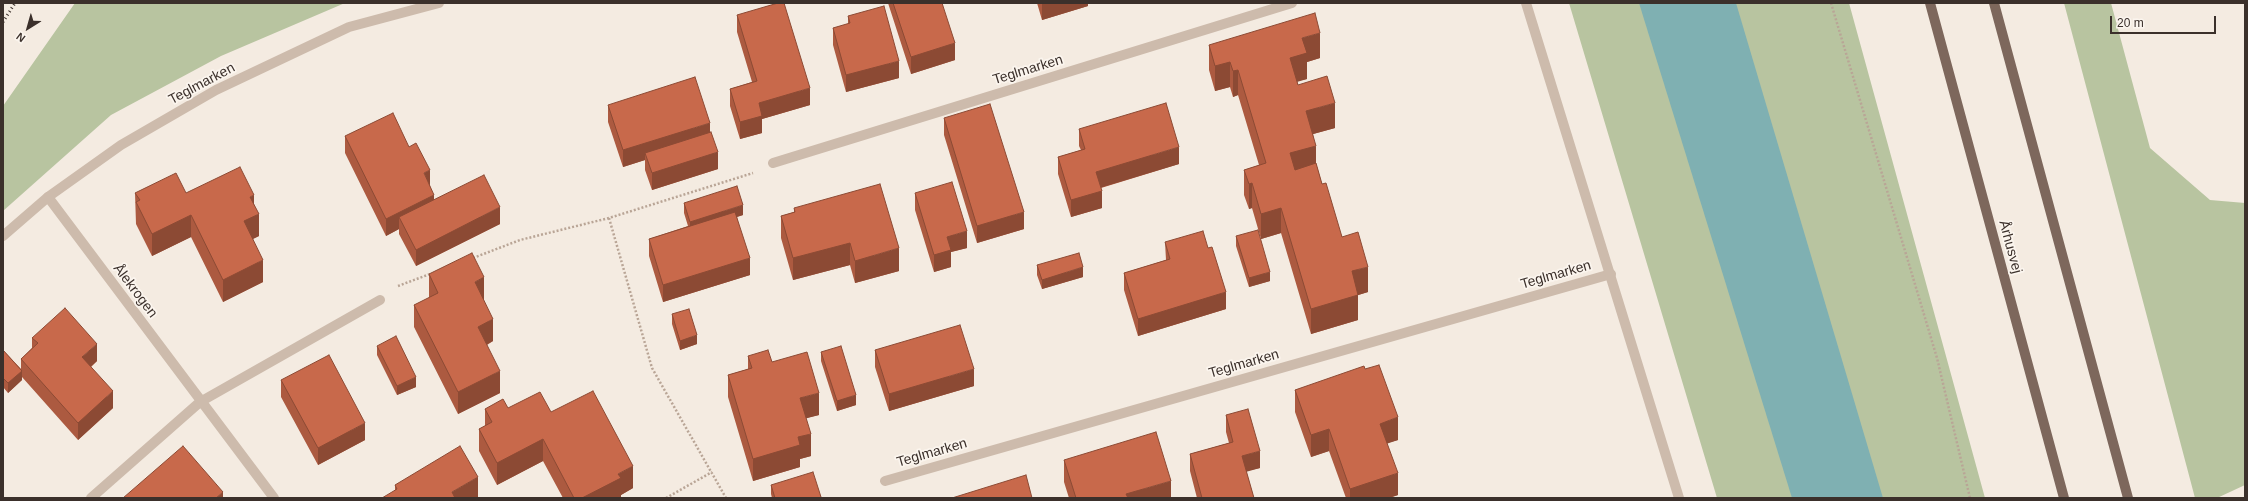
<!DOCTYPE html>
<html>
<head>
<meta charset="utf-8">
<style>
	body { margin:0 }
	#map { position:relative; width:2248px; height:501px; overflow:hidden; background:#f4ebe1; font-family:Helvetica,sans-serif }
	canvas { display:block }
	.frame { position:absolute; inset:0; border:4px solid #3b302b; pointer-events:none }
	.north { position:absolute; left:8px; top:8px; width:40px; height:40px; -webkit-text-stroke:3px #fbf5ee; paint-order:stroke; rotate:217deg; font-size:11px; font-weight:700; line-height:16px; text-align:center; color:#3b302b }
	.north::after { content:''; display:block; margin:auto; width:14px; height:18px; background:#3b302b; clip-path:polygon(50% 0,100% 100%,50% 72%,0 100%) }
	.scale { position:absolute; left:2110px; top:16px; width:106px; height:18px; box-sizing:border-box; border:2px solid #3b302b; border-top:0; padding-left:5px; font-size:12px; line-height:14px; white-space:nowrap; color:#3b302b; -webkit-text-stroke:3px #fbf5ee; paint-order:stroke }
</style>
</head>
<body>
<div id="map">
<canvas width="2248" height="501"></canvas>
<div class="frame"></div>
<div class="north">N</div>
<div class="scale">20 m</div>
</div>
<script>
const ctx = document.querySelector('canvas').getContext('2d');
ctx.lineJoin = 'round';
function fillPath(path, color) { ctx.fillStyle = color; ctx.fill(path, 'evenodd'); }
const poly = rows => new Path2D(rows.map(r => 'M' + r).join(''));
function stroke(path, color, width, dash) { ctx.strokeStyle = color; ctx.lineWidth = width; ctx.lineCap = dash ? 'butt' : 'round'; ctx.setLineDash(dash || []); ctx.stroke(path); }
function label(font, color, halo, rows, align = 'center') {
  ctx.font = font + ' Helvetica,sans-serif'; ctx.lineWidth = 3.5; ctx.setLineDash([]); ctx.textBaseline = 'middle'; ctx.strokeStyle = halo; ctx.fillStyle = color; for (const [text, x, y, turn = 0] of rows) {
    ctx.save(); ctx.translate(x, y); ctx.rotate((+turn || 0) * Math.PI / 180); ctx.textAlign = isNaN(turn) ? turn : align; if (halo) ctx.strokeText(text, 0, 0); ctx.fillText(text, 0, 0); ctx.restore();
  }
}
fillPath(poly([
	[75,3,345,3,221,56,111,115,3,211,3,106],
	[1569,3,1849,3,1985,498,1717,498],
	[2064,3,2111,3,2150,148,2210,200,2245,203,2245,485,2217,498,2195,498]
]), '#b8c4a0');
fillPath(poly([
	[1639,3,1736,3,1883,498,1792,498]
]), '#7fb0b2');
stroke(poly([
	[1831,3,1937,358,1970,498],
	[609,218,652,368,726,498],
	[473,258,520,240,609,218,753,173],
	[398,286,430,274],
	[666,498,712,472]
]), '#b9a596', 2.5, [2, 2]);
stroke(poly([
	[773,163,1292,3],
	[48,197,274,498],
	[885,481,1611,274],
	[91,498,200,402,380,300]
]), '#cdbbac', 10);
stroke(poly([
	[1526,3,1679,498],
	[3,236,48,197,121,145,216,90,349,27,439,3]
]), '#cdbbac', 10);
stroke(poly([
	[1930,3,2064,498],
	[1994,3,2128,498]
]), '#7d675c', 10);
stroke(poly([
	[3,22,15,3]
]), '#3b302b', 3, [1, 3]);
fillPath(poly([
	[888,3,942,3,955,60,911,74],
	[1037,3,1088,3,1088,6,1042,20],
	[737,15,810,105,762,119,762,133,740,139,730,106,730,89,752,82,737,32],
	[848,16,899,78,846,92,833,45,833,28,848,24],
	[1209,45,1320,58,1307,62,1307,79,1297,81,1298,85,1335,128,1313,134,1316,163,1322,184,1342,237,1368,292,1358,295,1358,320,1311,334,1281,233,1261,239,1252,208,1249,209,1244,195,1244,170,1259,165,1238,95,1233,97,1230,87,1215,91,1209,70],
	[608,105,710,133,718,169,652,190,645,170,645,160,623,167,608,122],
	[944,118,1024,229,977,243,944,135],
	[1079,129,1179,164,1101,188,1102,208,1071,217,1058,174,1058,157,1081,150,1079,146],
	[345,136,409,147,430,186,434,200,500,224,416,266,399,234,399,229,386,236,345,153],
	[135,193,186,193,254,204,259,236,253,239,263,282,223,302,191,237,152,256,136,224],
	[915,193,967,248,951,252,951,267,934,272,915,210],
	[684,203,743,215,737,217,750,275,663,302,649,256,649,239,688,226,684,213],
	[794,208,899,271,855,283,850,265,793,280,781,238,781,216,794,212],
	[1236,236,1270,281,1249,287,1236,246],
	[1165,242,1208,248,1226,309,1138,336,1124,290,1124,273,1166,260],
	[1037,265,1083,277,1042,289,1037,275],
	[429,274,484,299,483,300,493,341,487,345,500,393,458,414,414,327,414,305,429,298],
	[672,314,697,344,680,350,672,324],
	[32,338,97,361,91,367,113,408,78,440,22,377,22,380,8,393,3,387,3,350,21,369,21,359,32,348],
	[377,346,416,387,397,395,377,355],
	[875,350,974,386,889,411,875,367],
	[821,352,856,405,837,411,821,361],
	[748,356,772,362,819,415,806,418,811,456,800,459,800,467,753,481,728,397,728,375,748,369],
	[1365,369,1398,440,1387,443,1398,495,1389,498,1346,498,1329,451,1311,457,1295,412,1295,390],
	[281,380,365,440,318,465,281,397],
	[508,408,551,412,633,488,621,495,621,498,563,498,543,461,497,485,479,451,479,429,485,426,485,409],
	[1226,415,1260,468,1246,471,1254,498,1197,498,1190,471,1190,454,1229,443,1226,432],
	[1064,460,1171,498,1069,498,1064,482],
	[395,485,478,498,395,490],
	[771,485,821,498,772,498,771,494]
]), '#ac5a40');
fillPath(poly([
	[1042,3,1088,3,1088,6,1042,20],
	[1320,33,1320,58,1307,62,1307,79,1290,84,1290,58,1302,38],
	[955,43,955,60,911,74,911,57],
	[899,61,899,78,846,92,846,75],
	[1230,62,1230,87,1215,91,1215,66],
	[1238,70,1238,95,1233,97,1233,71],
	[810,88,810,105,762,119,762,133,740,139,740,122,759,103],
	[1335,103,1335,128,1306,136,1306,111],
	[710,123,710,140,645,153,645,160,623,167,623,150],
	[1316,146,1316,171,1290,179,1290,153],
	[1179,147,1179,164,1096,189,1096,172],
	[718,152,718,169,652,190,652,173],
	[430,170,430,187,424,173],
	[1252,183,1252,208,1249,209,1249,184],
	[1102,191,1102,208,1071,217,1071,200],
	[254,195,254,216,259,214,259,236,244,243,244,221,250,197],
	[434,195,434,212,399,217,399,229,386,236,386,219],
	[743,205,743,215,690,231,690,222],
	[500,207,500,224,416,266,416,250],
	[1281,208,1281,233,1261,239,1261,214],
	[1024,212,1024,229,977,243,977,226],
	[191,215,191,237,152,256,152,234],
	[967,231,967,248,951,252,951,267,934,272,934,255,947,237],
	[850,243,850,265,793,280,793,258],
	[899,248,899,271,855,283,855,261],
	[750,258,750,275,663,302,663,285],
	[263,260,263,282,223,302,223,280],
	[1083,267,1083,277,1042,289,1042,280],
	[1368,267,1368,292,1352,297,1352,271],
	[1270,272,1270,281,1249,287,1249,278],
	[484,277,484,299,475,304,475,282],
	[1226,292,1226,309,1138,336,1138,319],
	[1358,295,1358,320,1311,334,1311,309],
	[493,319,493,341,478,349,478,327],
	[697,335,697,344,680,350,680,341],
	[97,344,97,361,82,374,82,357],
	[974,369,974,386,889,411,889,394],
	[22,371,22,380,8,393,8,383],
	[500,371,500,393,458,414,458,392],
	[416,377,416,387,397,395,397,386],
	[113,391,113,408,78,440,78,423],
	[819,393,819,415,800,420,800,398],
	[856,395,856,405,837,411,837,401],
	[1398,417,1398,440,1380,446,1380,424],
	[365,423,365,440,318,465,318,448],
	[1329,429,1329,451,1311,457,1311,435],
	[811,434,811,456,800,459,800,467,753,481,753,459,798,437],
	[543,439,543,461,497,485,497,463],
	[1260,451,1260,468,1242,473,1242,456],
	[633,466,633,488,621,495,621,498,582,498,618,474],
	[1398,473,1398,495,1389,498,1350,498,1350,489],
	[478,477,478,498,452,498,452,492],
	[1171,481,1171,498,1126,498,1126,494],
	[223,492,223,498,216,498]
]), '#8c4a34');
const building = poly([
	[778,3,784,3,810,88,759,103,762,116,740,122,730,89,757,81,737,15,778,3],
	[893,3,942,3,955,43,911,57,893,3],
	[884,6,899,61,846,75,833,28,850,23,848,16,884,6],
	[1315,13,1320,33,1302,38,1307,53,1290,58,1298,85,1327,76,1335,103,1306,111,1316,146,1290,153,1295,170,1316,163,1322,184,1326,183,1342,237,1358,232,1368,267,1352,271,1358,295,1311,309,1281,208,1261,214,1252,183,1249,184,1244,170,1266,163,1238,70,1233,71,1230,62,1215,66,1209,45,1315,13],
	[695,77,710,123,623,150,608,105,695,77],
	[1166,103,1179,147,1096,172,1102,191,1071,200,1058,157,1085,149,1079,129,1166,103],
	[990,104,1024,212,977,226,944,118,990,104],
	[393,113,409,147,416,143,430,170,424,173,434,195,386,219,345,136,393,113],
	[711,132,718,152,652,173,645,153,711,132],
	[240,167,254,195,250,197,259,214,244,221,263,260,223,280,191,215,152,234,136,202,140,200,135,193,176,173,186,193,240,167],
	[484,175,500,207,416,250,399,217,484,175],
	[952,182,967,231,947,237,951,250,934,255,915,193,952,182],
	[880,184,899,248,855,261,850,243,793,258,781,216,795,212,794,208,880,184],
	[737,186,743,205,690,222,684,203,737,186],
	[735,212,750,258,663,285,649,239,735,212],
	[1258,230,1270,272,1249,278,1236,236,1258,230],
	[1203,231,1208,248,1212,247,1226,292,1138,319,1124,273,1170,259,1165,242,1203,231],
	[472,253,484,277,475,282,493,319,478,327,500,371,458,392,414,305,438,293,429,274,472,253],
	[1079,253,1083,267,1042,280,1037,265,1079,253],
	[65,308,97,344,82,357,113,391,78,423,21,359,38,343,32,338,65,308],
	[689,309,697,335,680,341,672,314,689,309],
	[960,325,974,369,889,394,875,350,960,325],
	[396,336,416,377,397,386,377,346,396,336],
	[841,346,856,395,837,401,821,352,841,346],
	[3,350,22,371,8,383,3,378,3,350],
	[768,350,772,362,807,352,819,393,800,398,811,434,798,437,800,445,753,459,728,375,752,368,748,356,768,350],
	[329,355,365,423,318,448,281,380,329,355],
	[1379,365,1398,417,1380,424,1398,473,1350,489,1329,429,1311,435,1295,390,1364,366,1365,369,1379,365],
	[593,391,633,466,618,474,621,478,582,498,574,498,543,439,497,463,479,429,492,422,485,409,503,399,508,408,540,392,551,412,593,391],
	[1248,409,1260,451,1242,456,1254,498,1202,498,1190,454,1233,442,1226,415,1248,409],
	[1156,432,1171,481,1126,494,1128,498,1076,498,1064,460,1156,432],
	[183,446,223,492,216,498,123,498,183,446],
	[460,446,478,477,452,492,455,498,382,498,397,489,395,485,460,446],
	[813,472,821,497,819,498,775,498,771,485,813,472],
	[1026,475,1032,498,952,498,1026,475]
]);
fillPath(building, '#c8694b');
stroke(building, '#8c4a34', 1);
label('14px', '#3b302b', '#fbf5ee', [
	["Teglmarken",1028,70,-17],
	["Teglmarken",202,84,-28],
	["Århusvej",2010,247,75],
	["Teglmarken",1556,275,-16],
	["Ålekrogen",135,291,53],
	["Teglmarken",1244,364,-16],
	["Teglmarken",932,453,-16]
]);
</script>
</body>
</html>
